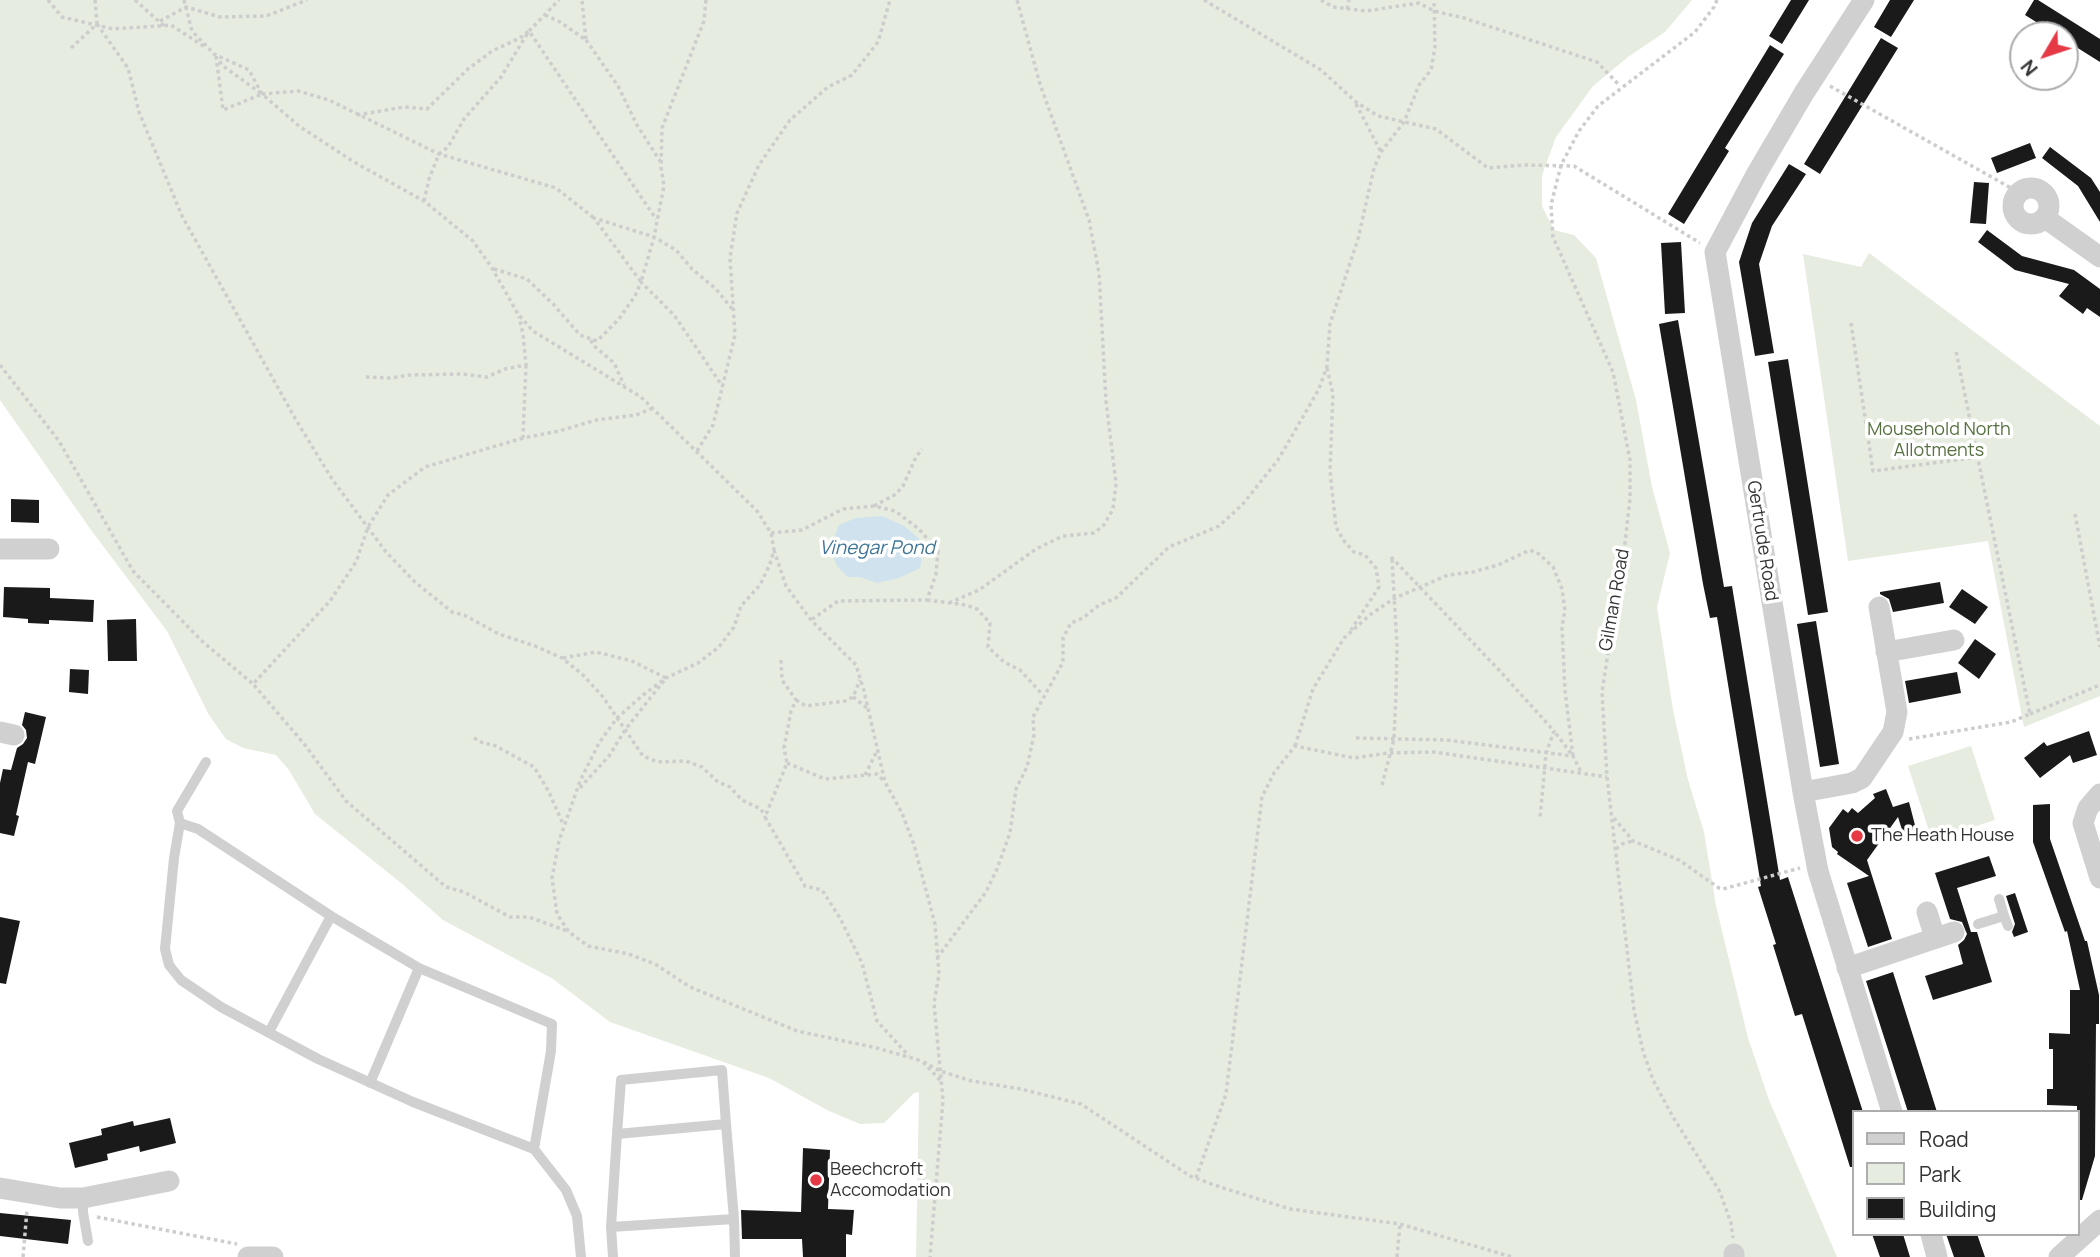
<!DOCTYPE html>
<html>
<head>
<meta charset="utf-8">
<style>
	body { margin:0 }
	#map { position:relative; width:2100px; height:1257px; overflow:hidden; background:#fff; font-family:Manrope,sans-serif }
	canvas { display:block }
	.legend { position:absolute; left:1852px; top:1110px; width:228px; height:126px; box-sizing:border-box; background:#fff; border:2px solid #adadad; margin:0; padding:9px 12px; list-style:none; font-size:21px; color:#333 }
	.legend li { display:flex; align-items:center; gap:14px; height:35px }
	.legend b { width:35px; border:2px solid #adadad }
	.north { position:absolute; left:2009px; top:21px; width:70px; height:70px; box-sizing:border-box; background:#fff; border:2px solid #adadad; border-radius:50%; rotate:231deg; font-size:19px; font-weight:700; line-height:28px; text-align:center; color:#333 }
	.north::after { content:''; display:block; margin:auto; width:24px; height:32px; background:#e63946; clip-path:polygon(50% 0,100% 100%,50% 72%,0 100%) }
</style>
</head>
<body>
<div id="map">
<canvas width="2100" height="1257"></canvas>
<ul class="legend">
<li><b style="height:9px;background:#d0d0d0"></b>Road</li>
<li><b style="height:19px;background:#e6ecdf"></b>Park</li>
<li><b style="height:19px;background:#1a1a1a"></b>Building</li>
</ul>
<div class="north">N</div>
</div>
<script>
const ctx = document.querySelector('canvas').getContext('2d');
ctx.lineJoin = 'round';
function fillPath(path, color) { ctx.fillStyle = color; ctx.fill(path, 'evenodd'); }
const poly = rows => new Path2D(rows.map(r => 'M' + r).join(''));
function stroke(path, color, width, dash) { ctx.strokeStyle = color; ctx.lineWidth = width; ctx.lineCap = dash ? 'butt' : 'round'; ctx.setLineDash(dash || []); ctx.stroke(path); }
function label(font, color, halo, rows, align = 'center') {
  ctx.font = font + ' Manrope,sans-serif'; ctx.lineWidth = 7; ctx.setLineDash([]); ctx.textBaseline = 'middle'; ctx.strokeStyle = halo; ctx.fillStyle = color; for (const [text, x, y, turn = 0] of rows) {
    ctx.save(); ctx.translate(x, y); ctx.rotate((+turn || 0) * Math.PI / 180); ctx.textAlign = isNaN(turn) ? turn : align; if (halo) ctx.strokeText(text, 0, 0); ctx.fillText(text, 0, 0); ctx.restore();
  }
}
fillPath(poly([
	[0,0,1692,0,1665,32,1628,57,1593,86,1556,137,1542,175,1542,206,1554,230,1574,235,1596,258,1614,322,1636,400,1652,487,1670,553,1657,607,1673,710,1688,780,1704,832,1716,906,1748,1038,1769,1100,1837,1257,916,1257,919,1092,914,1093,884,1123,860,1124,829,1111,769,1078,610,1022,553,979,443,920,401,883,315,814,289,770,276,755,243,748,226,739,209,715,167,631,91,530,0,400],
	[1869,253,2100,426,2100,696,2024,727,1988,541,1848,561,1803,254,1861,267],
	[1971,746,1995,820,1932,840,1908,766]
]), '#e6ecdf');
fillPath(poly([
	[882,516,904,526,925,544,920,568,899,578,877,583,860,577,848,577,837,566,830,548,839,525,856,518]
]), '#cfe2ee');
fillPath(poly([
	[1791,0,1809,0,1782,44,1769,36],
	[1890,0,1914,0,1891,37,1874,27],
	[2034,0,2038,0,2100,39,2100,62,2065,40,2065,35,2057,35,2025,15],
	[1881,38,1898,48,1820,174,1804,164],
	[1770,45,1784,54,1725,148,1729,151,1684,224,1668,214],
	[2030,143,2036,158,1997,173,1991,158],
	[2050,147,2091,178,2100,192,2100,222,2078,186,2042,158],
	[1789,164,1806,174,1772,226,1759,264,1774,353,1755,356,1739,262,1752,223],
	[1974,182,1989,183,1986,224,1970,223],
	[1987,230,2022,256,2074,270,2100,289,2100,317,2087,308,2083,314,2059,296,2069,284,2015,270,1978,242],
	[1681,242,1685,313,1665,314,1661,243],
	[1678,320,1724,587,1732,586,1780,880,1788,877,1863,1112,1853,1112,1853,1167,1850,1167,1802,1014,1795,1016,1773,945,1776,944,1758,887,1761,886,1717,617,1710,618,1703,584,1659,324],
	[1788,359,1828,612,1808,615,1768,362],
	[11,499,39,500,39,523,11,522],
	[1940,582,1944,603,1893,612,1889,599,1880,594,1880,592],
	[4,587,50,588,50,598,94,600,93,622,49,620,49,624,28,623,28,619,3,617],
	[1962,589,1988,607,1975,624,1949,607],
	[136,619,137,661,108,661,107,620],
	[1816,621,1839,764,1820,767,1797,624],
	[1975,639,1996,654,1979,679,1958,663],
	[70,669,89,670,88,694,69,692],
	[1957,672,1961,693,1909,703,1905,681],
	[25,712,46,717,35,764,28,762,16,815,19,816,14,836,0,833,0,783,3,769,11,770,17,748,23,744,27,738,26,730,22,725],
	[2089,731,2097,755,2073,763,2070,755,2040,778,2024,758,2044,742,2047,746],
	[1886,789,1893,807,1909,802,1916,829,1903,833,1898,817,1867,860,1892,939,1868,947,1847,883,1869,876,1837,854,1838,852,1832,847,1829,828,1843,809,1848,813,1852,808,1858,813,1875,798,1873,794],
	[2050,804,2050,839,2085,941,2087,941,2099,995,2099,1024,2096,1024,2095,1156,2082,1200,2077,1200,2077,1106,2047,1105,2047,1089,2053,1089,2053,1049,2049,1049,2049,1033,2070,1034,2070,990,2080,990,2067,931,2065,932,2033,842,2033,805],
	[1989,856,1996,876,1957,888,1971,932,1977,932,1992,982,1933,1000,1925,976,1963,964,1958,945,1964,940,1967,934,1962,922,1950,919,1935,873],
	[2015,893,2028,932,2014,937,2012,932,2015,924,2006,896],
	[0,917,20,921,6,984,0,983],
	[1893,972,1937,1112,1908,1112,1866,981],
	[170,1118,176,1143,140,1152,139,1146,107,1154,108,1160,75,1168,69,1143,102,1135,101,1129,133,1121,134,1126],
	[803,1148,830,1150,828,1209,854,1210,852,1235,846,1234,846,1257,803,1257,802,1239,742,1239,741,1210,801,1212],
	[0,1213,71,1220,68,1244,0,1236],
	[1872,1234,1903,1234,1910,1257,1880,1257],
	[1946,1234,1977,1234,1985,1257,1954,1257]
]), '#1a1a1a');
stroke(poly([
	[48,0,62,17,113,29,171,25,205,47],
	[135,0,164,26],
	[184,0,192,31,214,54,249,70,262,94,299,126,354,162,424,201,473,241,492,268,518,314,533,331,641,397,757,511,771,533,774,550,770,564,760,585,741,606,734,627,719,647,698,663,666,678,643,695,617,718,599,743,580,781,559,841,552,878,557,914,569,932,588,946,629,954,655,964,690,987,797,1031,877,1048,922,1061],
	[706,0,704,21,662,128,661,167,664,186,654,237,641,282,594,218,654,237,676,250,692,269,716,289,733,310],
	[1204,0,1321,70,1356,102,1378,116,1436,129,1488,168,1523,165,1574,166,1700,243],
	[1321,0,1333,7,1366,11,1419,3,1434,11,1464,18,1597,62,1620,86],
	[1717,0,1714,7,1695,32,1598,106,1579,131,1561,165,1551,205,1553,237,1613,372,1630,460,1630,499,1625,543,1602,692,1607,777,1634,1010,1643,1051,1653,1080,1673,1117,1720,1192,1731,1223,1733,1238],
	[1347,9,1349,0],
	[545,15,560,22,586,40,582,0],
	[160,21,186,7,220,17,266,16,307,0],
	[97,24,128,68,139,112,182,216,296,420,332,479,386,552,415,582,452,612,464,615,499,634,535,646,562,658,583,675,603,697,643,756,658,762,686,761,702,767,718,782,730,787,742,800,761,809,765,817],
	[586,40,618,86,637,125,660,161],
	[71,48,97,24,95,0],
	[216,56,223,110,262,94,223,66,216,57],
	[1830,86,2011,188,2014,199],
	[262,94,298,91,329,100,439,154,556,188,594,218],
	[1356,104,1381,152],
	[357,115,404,107,427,109,468,69,492,51,520,38,529,31,656,219],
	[424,201,429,179,439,154,448,147,464,119,501,77,529,31,559,0],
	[494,269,527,279,553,304,580,335,597,341,619,319,635,296,641,282,674,315,723,387],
	[1851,323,1873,471,1978,457],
	[591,340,593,345,614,363,624,385],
	[0,365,59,441,133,571,203,642,253,684],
	[526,365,523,438,559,431,596,420,636,415,653,408],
	[1327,368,1333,394,1330,471,1336,527,1344,541,1354,552,1365,555,1376,568,1379,587,1351,630],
	[366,377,390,378,410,375,462,374,487,377,505,369,526,365,523,334,519,316],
	[523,438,425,467,388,495,368,527,356,562,330,601,253,684,305,745,346,801,446,887,464,892,510,917,529,917,567,931],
	[697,451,713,425,735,335,730,258,737,213,759,165,790,120,828,87,852,75,878,42,890,0],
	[874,506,896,494,903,486,916,457,922,449],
	[2075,514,2100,647],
	[771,533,802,530,843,509,874,506,895,511,919,529,938,551,936,574,927,600,838,601,811,620],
	[774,550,786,586,811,620,856,665,864,691,885,782,902,813,914,845,935,924,939,974,934,1004,943,1100,930,1257],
	[1391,557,1499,670,1554,731,1546,754,1540,818],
	[927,600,966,605,977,609,990,623,988,647,1004,662,1020,670,1043,695],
	[949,603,979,590,1036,549,1063,536,1094,533,1104,525,1113,509,1116,483,1106,401,1099,273,1089,220,1040,84,1017,0],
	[563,658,596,652,632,661,666,678,625,730,609,756,578,790],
	[781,660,782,680,796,700,791,711,784,748,787,763,765,817,805,886,822,890,840,918,862,963,877,1021,909,1056],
	[853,697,867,708],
	[796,700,806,706,845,701,853,697,860,680],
	[2030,714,2100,685],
	[474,738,485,744,492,744,534,767,549,792,563,824],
	[1356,738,1447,740,1573,756,1582,774],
	[1909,739,2011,722,2030,714,1956,351],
	[1295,746,1313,689,1344,638,1371,614,1395,598,1448,575,1473,572,1498,565,1530,550,1539,554,1553,567,1562,589,1565,610,1562,627,1565,691,1573,756,1554,731],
	[787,763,825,779,877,774,884,781],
	[865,775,877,751],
	[1382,785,1394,739,1396,692,1397,646,1392,559],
	[1614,818,1633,841,1679,860,1719,888,1723,889,1800,868],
	[1616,849,1622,844,1633,841],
	[937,958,986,892,997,869,1010,833,1016,789,1027,767,1034,735,1033,717,1063,662,1063,638,1071,623,1083,618,1099,605,1116,598,1169,547,1219,526,1242,505,1278,460,1319,389,1327,366,1330,324,1358,239,1374,168,1381,152,1404,122,1419,85,1431,70,1435,47,1434,0],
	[940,1080,922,1061,940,1071,972,1081,1021,1089,1081,1104,1190,1176,1220,1187,1290,1209,1400,1224,1512,1257],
	[1196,1178,1226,1094,1262,797,1274,773,1295,746,1354,758,1389,753,1434,752,1607,777],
	[97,1217,237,1244],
	[23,1257,27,1210],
	[1397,1257,1400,1224]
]), '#cdcdcd', 3.5, [3.5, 3.5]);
stroke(poly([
	[180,823,177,811,206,762],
	[1999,899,2004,916],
	[1978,924,2004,916,2008,926],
	[269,1032,331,916],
	[370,1083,419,968],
	[617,1134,621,1080,722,1070,726,1124],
	[534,1149,551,1051,552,1024,419,968,331,916,198,829,180,823,174,858,165,949,169,965,181,980,221,1007,318,1059,413,1102,534,1149,566,1190,577,1216,581,1257],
	[83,1198,83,1212,88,1241],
	[611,1227,617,1134,726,1124,734,1219],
	[613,1257,611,1227,734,1219,735,1257]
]), '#d0d0d0', 10);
stroke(poly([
	[1864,0,1804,93,1757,173,1715,252,1803,792,1818,871,1892,1112],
	'2013 206a18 18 0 1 1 36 0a18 18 0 1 1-36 0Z',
	[2045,218,2100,257],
	[0,549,49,549],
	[1886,652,1954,640],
	[0,732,14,735],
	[1803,792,1852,783,1862,778,1893,732,1897,712,1879,607],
	[2100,794,2088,808,2083,823,2100,878],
	[1927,912,1935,938],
	[1847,968,1954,932],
	[0,1188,60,1198,83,1198,169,1181],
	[1931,1234,1937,1257],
	[1734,1254,1734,1257],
	[248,1257,273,1257],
	[2059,1257,2100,1220]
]), '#d0d0d0', 21);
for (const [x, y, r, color] of [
	[1857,836,7,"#e63946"],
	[816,1180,7,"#e63946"]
]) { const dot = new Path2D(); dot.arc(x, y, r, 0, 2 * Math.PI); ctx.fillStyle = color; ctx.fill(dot); stroke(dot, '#fff', 2.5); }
label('18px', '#56703f', '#fff', [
	["Mousehold North",1939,430],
	["Allotments",1939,451]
]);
label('18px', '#333', '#fff', [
	["Gertrude Road",1762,541,81],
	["Gilman Road",1615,600,-80]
]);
label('18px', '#333', '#fff', [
	["The Heath House",1871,836],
	["Beechcroft",830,1170],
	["Accomodation",830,1191]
], 'left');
label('italic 19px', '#3f7597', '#fff', [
	["Vinegar Pond",877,549]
]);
</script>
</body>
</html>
